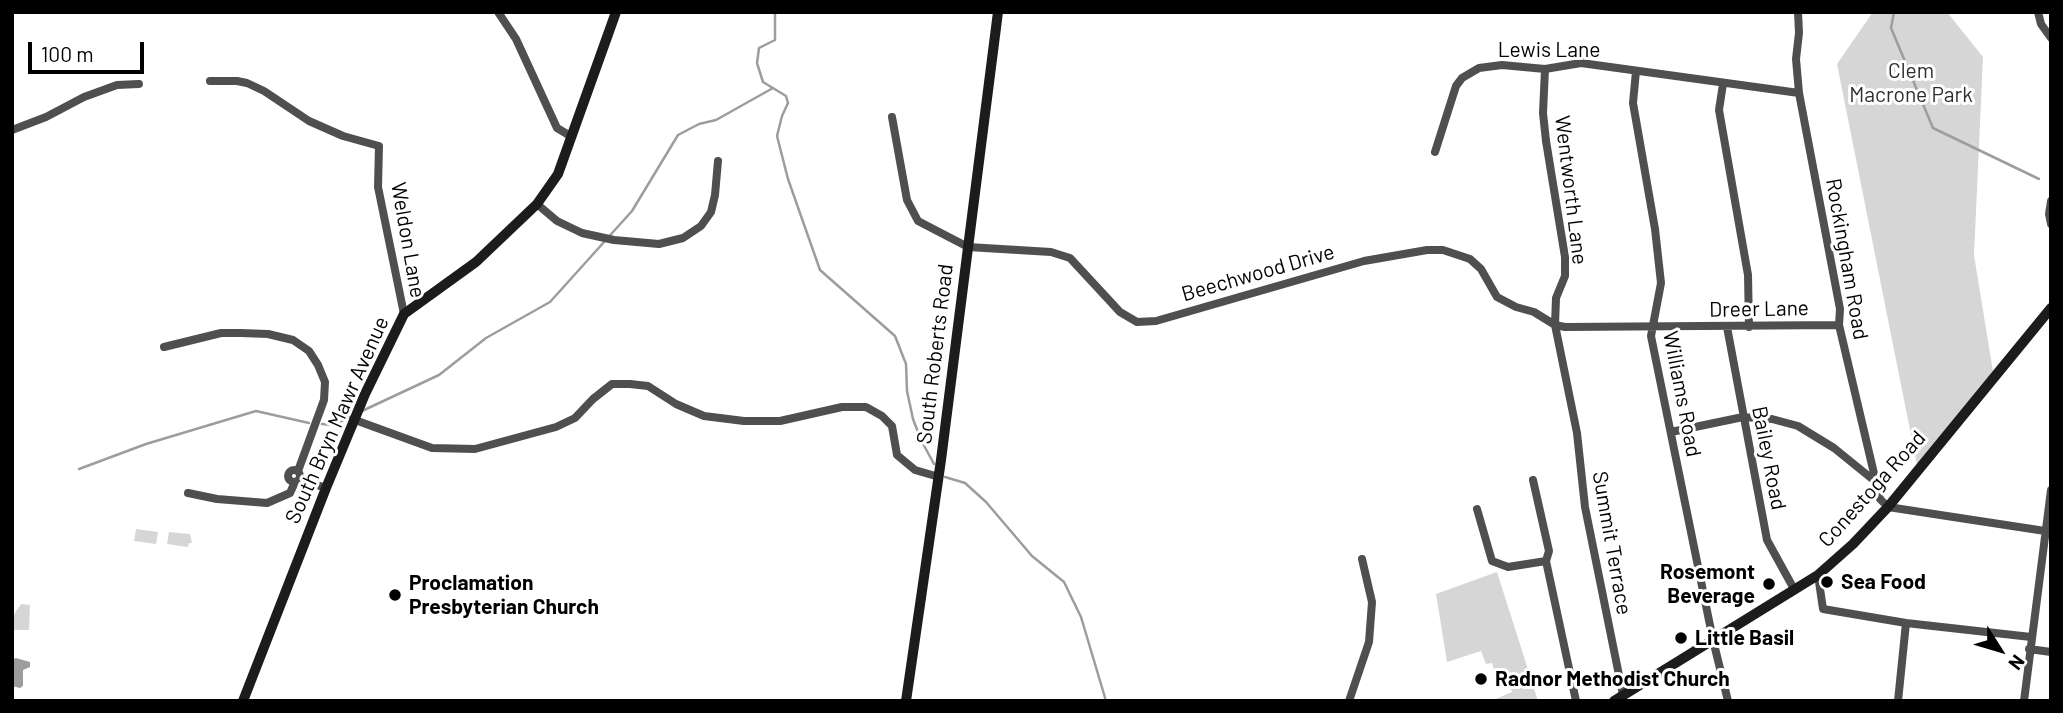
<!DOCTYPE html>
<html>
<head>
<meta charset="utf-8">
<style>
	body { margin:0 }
	#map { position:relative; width:2063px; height:713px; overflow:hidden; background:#fff; font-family:Barlow,sans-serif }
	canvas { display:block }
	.frame { position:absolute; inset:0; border:14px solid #000; pointer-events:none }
	.north { position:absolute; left:1965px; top:615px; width:70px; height:70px; -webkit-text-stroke:5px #fff; paint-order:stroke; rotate:127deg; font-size:19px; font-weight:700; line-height:28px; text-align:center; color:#000 }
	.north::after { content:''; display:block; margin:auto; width:24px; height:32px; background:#000; clip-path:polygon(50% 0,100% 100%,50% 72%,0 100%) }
	.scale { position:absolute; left:28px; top:42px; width:116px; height:32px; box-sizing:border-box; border:4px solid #000; border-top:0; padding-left:9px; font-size:21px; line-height:24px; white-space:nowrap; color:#000; -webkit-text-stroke:5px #fff; paint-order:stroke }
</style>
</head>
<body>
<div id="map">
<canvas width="2063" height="713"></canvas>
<div class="frame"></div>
<div class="north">N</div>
<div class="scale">100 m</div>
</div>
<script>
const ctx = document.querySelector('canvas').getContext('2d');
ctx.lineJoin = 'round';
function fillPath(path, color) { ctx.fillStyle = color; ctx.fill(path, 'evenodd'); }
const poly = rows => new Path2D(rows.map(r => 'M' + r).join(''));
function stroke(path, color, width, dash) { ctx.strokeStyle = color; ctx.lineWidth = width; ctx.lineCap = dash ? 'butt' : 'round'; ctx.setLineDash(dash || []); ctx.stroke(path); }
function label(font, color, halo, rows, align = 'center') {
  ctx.font = font + ' Barlow,sans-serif'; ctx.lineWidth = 6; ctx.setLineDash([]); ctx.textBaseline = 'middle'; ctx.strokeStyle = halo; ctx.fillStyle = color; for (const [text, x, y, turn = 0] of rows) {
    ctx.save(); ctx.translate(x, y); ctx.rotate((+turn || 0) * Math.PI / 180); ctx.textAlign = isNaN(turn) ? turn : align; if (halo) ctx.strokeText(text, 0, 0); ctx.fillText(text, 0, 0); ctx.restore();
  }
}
fillPath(poly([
	[1873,12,1947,12,1983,57,1974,255,1994,378,1918,470,1837,64],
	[136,529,158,532,156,544,134,541],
	[169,532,190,534,192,543,189,543,188,547,167,544],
	[1497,572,1538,701,1491,701,1512,692,1507,679,1498,682,1492,663,1486,664,1481,651,1447,662,1436,594],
	[21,604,30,605,29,630,12,630,12,617]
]), '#d6d6d6');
fillPath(poly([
	[16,658,30,662,30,667,23,670,23,686,20,688,12,686,13,659]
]), '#9d9d9d');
stroke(poly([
	[775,12,775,40,759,48,757,63,763,82,786,96,788,103,782,116,777,136,788,179,820,270,895,336,906,364,907,391,913,419,921,440,934,464],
	[1894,12,1891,28,1933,128,2039,179],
	[362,411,439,375,486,338,550,302,632,211,678,135,699,124,716,120,773,88],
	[322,424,332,425,353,416],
	[79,469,146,444,256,411,309,423],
	[945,477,965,483,986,502,1032,556,1064,582,1081,617,1106,701]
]), '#9d9d9d', 2.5);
stroke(poly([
	[498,12,516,39,557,128,572,137],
	[1798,12,1799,33,1796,59,1799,93,1840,309,1839,325,1880,499,1888,507,2045,531],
	[2038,12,2041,24,2051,38],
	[1545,69,1543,113,1546,141,1565,257,1565,276,1556,298,1555,325,1577,433,1585,507,1623,695],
	[1636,71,1633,103,1655,229,1661,283,1651,336,1713,640,1728,701],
	[210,81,237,81,247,83,264,91,309,121,343,136,379,146,378,187,404,314],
	[1723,84,1719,110,1748,275,1749,327],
	[892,117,907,200,918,221,968,247,1051,252,1070,258,1120,312,1137,322,1156,321,1364,261,1427,250,1443,250,1470,259,1481,269,1497,297,1516,307,1534,312,1555,325,1565,327,1839,325],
	[12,130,46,117,84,97,117,85,139,84],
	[1435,152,1456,86,1462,78,1479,68,1502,65,1545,69,1581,63,1799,93],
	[2051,201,2049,214,2051,224],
	[537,204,557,221,582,233,614,240,659,244,683,238,701,226,711,212,715,195,718,161],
	[1727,327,1767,540,1794,589],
	[164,347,221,333,241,333,268,334,293,340,309,351,318,365,325,382,324,400,298,471],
	[355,420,432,448,475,449,556,427,575,418,593,399,612,384,630,384,648,386,676,404,704,416,744,421,780,421,842,407,866,407,882,416,892,426,897,455,915,470,939,477],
	[1671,432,1743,417,1772,419,1798,426,1834,448,1876,482],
	'288 476a6 6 0 1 1 12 0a6 6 0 1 1-12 0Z',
	[299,479,326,488],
	[1533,480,1549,551,1546,561],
	[188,493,217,499,267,503,290,493,295,482],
	[1477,509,1492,561,1508,567,1546,561,1576,701],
	[1818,575,1823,609,1906,623,2031,637],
	[2029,649,2051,652],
	[1349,701,1369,642,1372,602,1362,559],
	[1898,701,1906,623],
	[2024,701,2051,490]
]), '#4f4f4f', 8);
stroke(poly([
	[243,701,326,488,365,394,404,314,476,262,537,204,558,174,616,12],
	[906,701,941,460,998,12],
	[1614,701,1818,575,1853,544,1888,507,2051,308]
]), '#1c1c1c', 10);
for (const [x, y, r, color] of [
	[1827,582,7,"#000"],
	[1769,584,7,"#000"],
	[395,595,7,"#000"],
	[1681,638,7,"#000"],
	[1481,679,7,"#000"]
]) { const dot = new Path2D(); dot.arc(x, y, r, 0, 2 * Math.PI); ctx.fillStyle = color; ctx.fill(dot); stroke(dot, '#fff', 2.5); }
label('21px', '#000', '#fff', [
	["Lewis Lane",1549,50],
	["Wentworth Lane",1571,190,83],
	["Weldon Lane",408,240,80],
	["Rockingham Road",1847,259,80],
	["Beechwood Drive",1258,273,-16],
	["Dreer Lane",1759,309,-1],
	["South Roberts Road",935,354,-83],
	["Williams Road",1682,394,79],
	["South Bryn Mawr Avenue",337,420,-66],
	["Bailey Road",1769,458,79],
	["Conestoga Road",1872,489,-48],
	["Summit Terrace",1612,543,80]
]);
label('21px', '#2d2d2d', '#fff', [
	["Clem",1911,71],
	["Macrone Park",1911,95]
]);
label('bold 21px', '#000', '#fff', [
	["Rosemont",1755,572,"right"],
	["Beverage",1755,596,"right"],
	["Sea Food",1841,582],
	["Proclamation",409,583],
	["Presbyterian Church",409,607],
	["Little Basil",1695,638],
	["Radnor Methodist Church",1495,679]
], 'left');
</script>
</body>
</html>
